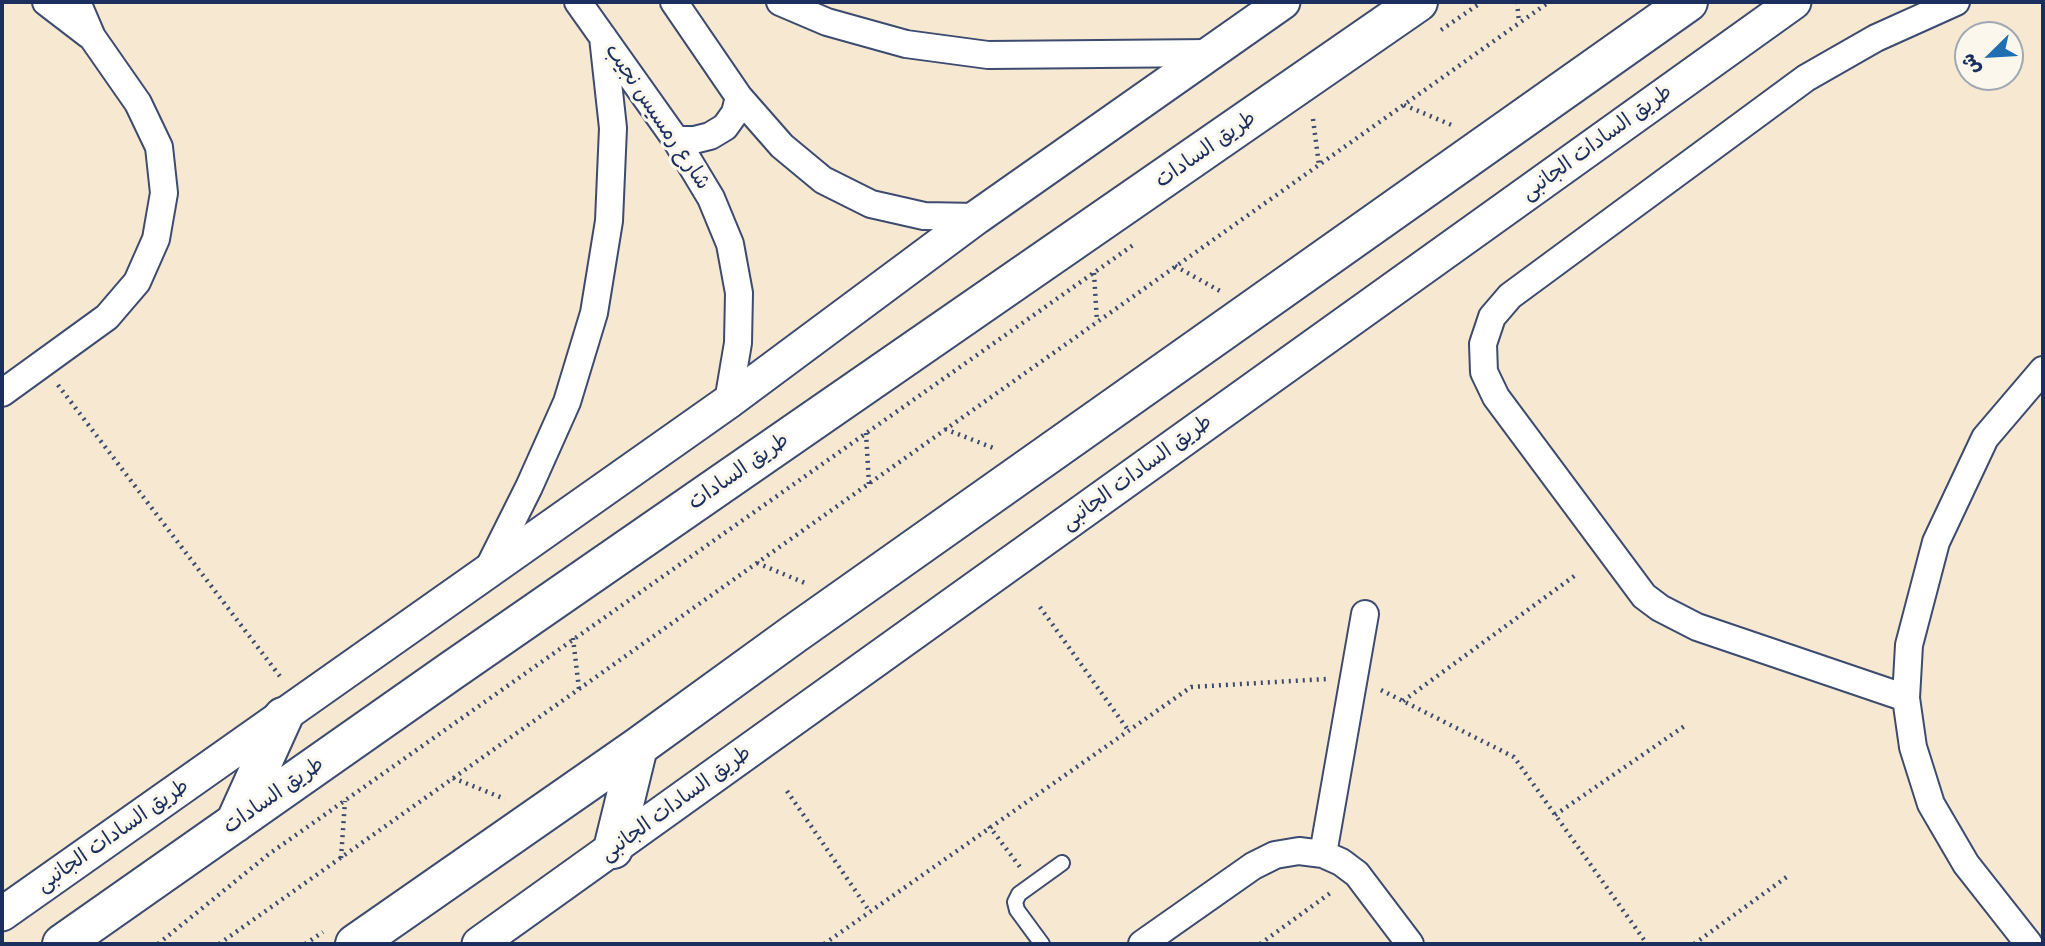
<!DOCTYPE html>
<html>
<head>
<meta charset="utf-8">
<style>
	body { margin:0 }
	#map { position:relative; width:2045px; height:946px; overflow:hidden; background:#f6e8d1; font-family:"Balsamiq Sans","Playpen Sans Arabic",sans-serif }
	canvas { display:block }
	.frame { position:absolute; inset:0; border:4px solid #1b2f5e; pointer-events:none }
	.north { position:absolute; left:1954px; top:21px; width:70px; height:70px; box-sizing:border-box; background:#fbf7ec; border:2px solid #a1a7b3; border-radius:50%; rotate:246deg; font-size:19px; font-weight:700; line-height:28px; text-align:center; color:#1b2f5e }
	.north::after { content:''; display:block; margin:auto; width:24px; height:32px; background:#1f6fb2; clip-path:polygon(50% 0,100% 100%,50% 72%,0 100%) }
</style>
</head>
<body>
<div id="map">
<canvas width="2045" height="946"></canvas>
<div class="frame"></div>
<div class="north">ش</div>
</div>
<script>
const ctx = document.querySelector('canvas').getContext('2d');
ctx.lineJoin = 'round';
const poly = rows => new Path2D(rows.map(r => 'M' + r).join(''));
function stroke(path, color, width, dash) { ctx.strokeStyle = color; ctx.lineWidth = width; ctx.lineCap = dash ? 'butt' : 'round'; ctx.setLineDash(dash || []); ctx.stroke(path); }
function label(font, color, halo, rows, align = 'center') {
  ctx.font = font + ' "Balsamiq Sans","Playpen Sans Arabic",sans-serif'; ctx.lineWidth = 6; ctx.setLineDash([]); ctx.textBaseline = 'middle'; ctx.strokeStyle = halo; ctx.fillStyle = color; for (const [text, x, y, turn = 0] of rows) {
    ctx.save(); ctx.translate(x, y); ctx.rotate((+turn || 0) * Math.PI / 180); ctx.textAlign = isNaN(turn) ? turn : align; if (halo) ctx.strokeText(text, 0, 0); ctx.fillText(text, 0, 0); ctx.restore();
  }
}
const service = poly([
	[1042,944,1017,910,1015,902,1019,894,1062,863]
]);
const minor = poly([
	[46,2,89,35],
	[578,2,676,140,711,198,730,244,739,293,738,343,728,402],
	[674,2,739,97,782,146,823,180,871,204,924,216,977,217],
	[780,2,827,22,906,44,988,55,1211,53],
	[676,140,694,140,710,136,725,127,735,113,739,97],
	[2,393,107,317,137,282,156,239,164,193,159,147,138,103,92,37,77,2],
	[487,571,529,487,567,402,594,313,609,221,613,128,603,37],
	[1906,698,1697,627,1660,608,1644,596,1496,397,1484,372,1483,344,1492,317,1510,296,1806,78,1876,38,1956,2],
	[1323,854,1365,614],
	[1142,944,1253,866,1275,855,1299,851,1323,854,1341,862,1357,874,1410,944],
	[2029,944,1966,864,1931,804,1913,747,1906,698,1909,645,1936,542,1985,438,2043,370]
]);
const tertiary = poly([
	[2,914,728,402,977,217,1283,2],
	[479,944,1794,2]
]);
const secondary = poly([
	[235,823,283,717],
	[613,849,638,747],
	[62,944,451,671,1418,2],
	[355,944,638,747,794,634,1688,2]
]);
stroke(service, '#3c4b6f', 18);
stroke(minor, '#3c4b6f', 30);
stroke(tertiary, '#3c4b6f', 37);
stroke(secondary, '#3c4b6f', 42);
stroke(poly([
	[1517,2,1519,22],
	[1441,30,1482,2],
	[1404,105,1454,126],
	[1313,119,1319,165],
	[1175,266,1220,291],
	[1094,273,1097,322],
	[58,385,282,679],
	[945,429,996,449],
	[866,433,869,484],
	[757,563,805,583],
	[1040,607,1128,730],
	[573,638,579,689],
	[1381,690,1514,757,1647,944],
	[1403,701,1577,574],
	[453,778,505,799],
	[787,791,870,912],
	[1555,815,1686,725],
	[989,826,1020,867],
	[341,858,345,801],
	[158,944,269,854,1136,243],
	[219,944,1549,2],
	[305,944,323,932],
	[824,944,1191,687,1326,679],
	[1260,944,1333,891],
	[1694,944,1788,876]
]), '#3c4b6f', 4.5, [2, 5]);
stroke(service, '#fff', 14);
stroke(minor, '#fff', 26);
stroke(tertiary, '#fff', 33);
stroke(secondary, '#fff', 38);
label('21px', '#1b2f5e', '#fbf7ec', [
	["شارع رمسيس نجيب",657,117,56],
	["طريق السادات الجانبى",1597,143,-36],
	["طريق السادات",1206,150,-35],
	["طريق السادات",739,472,-35],
	["طريق السادات الجانبى",1137,473,-36],
	["طريق السادات",274,796,-35],
	["طريق السادات الجانبى",676,804,-36],
	["طريق السادات الجانبى",113,836,-35]
]);
</script>
</body>
</html>
